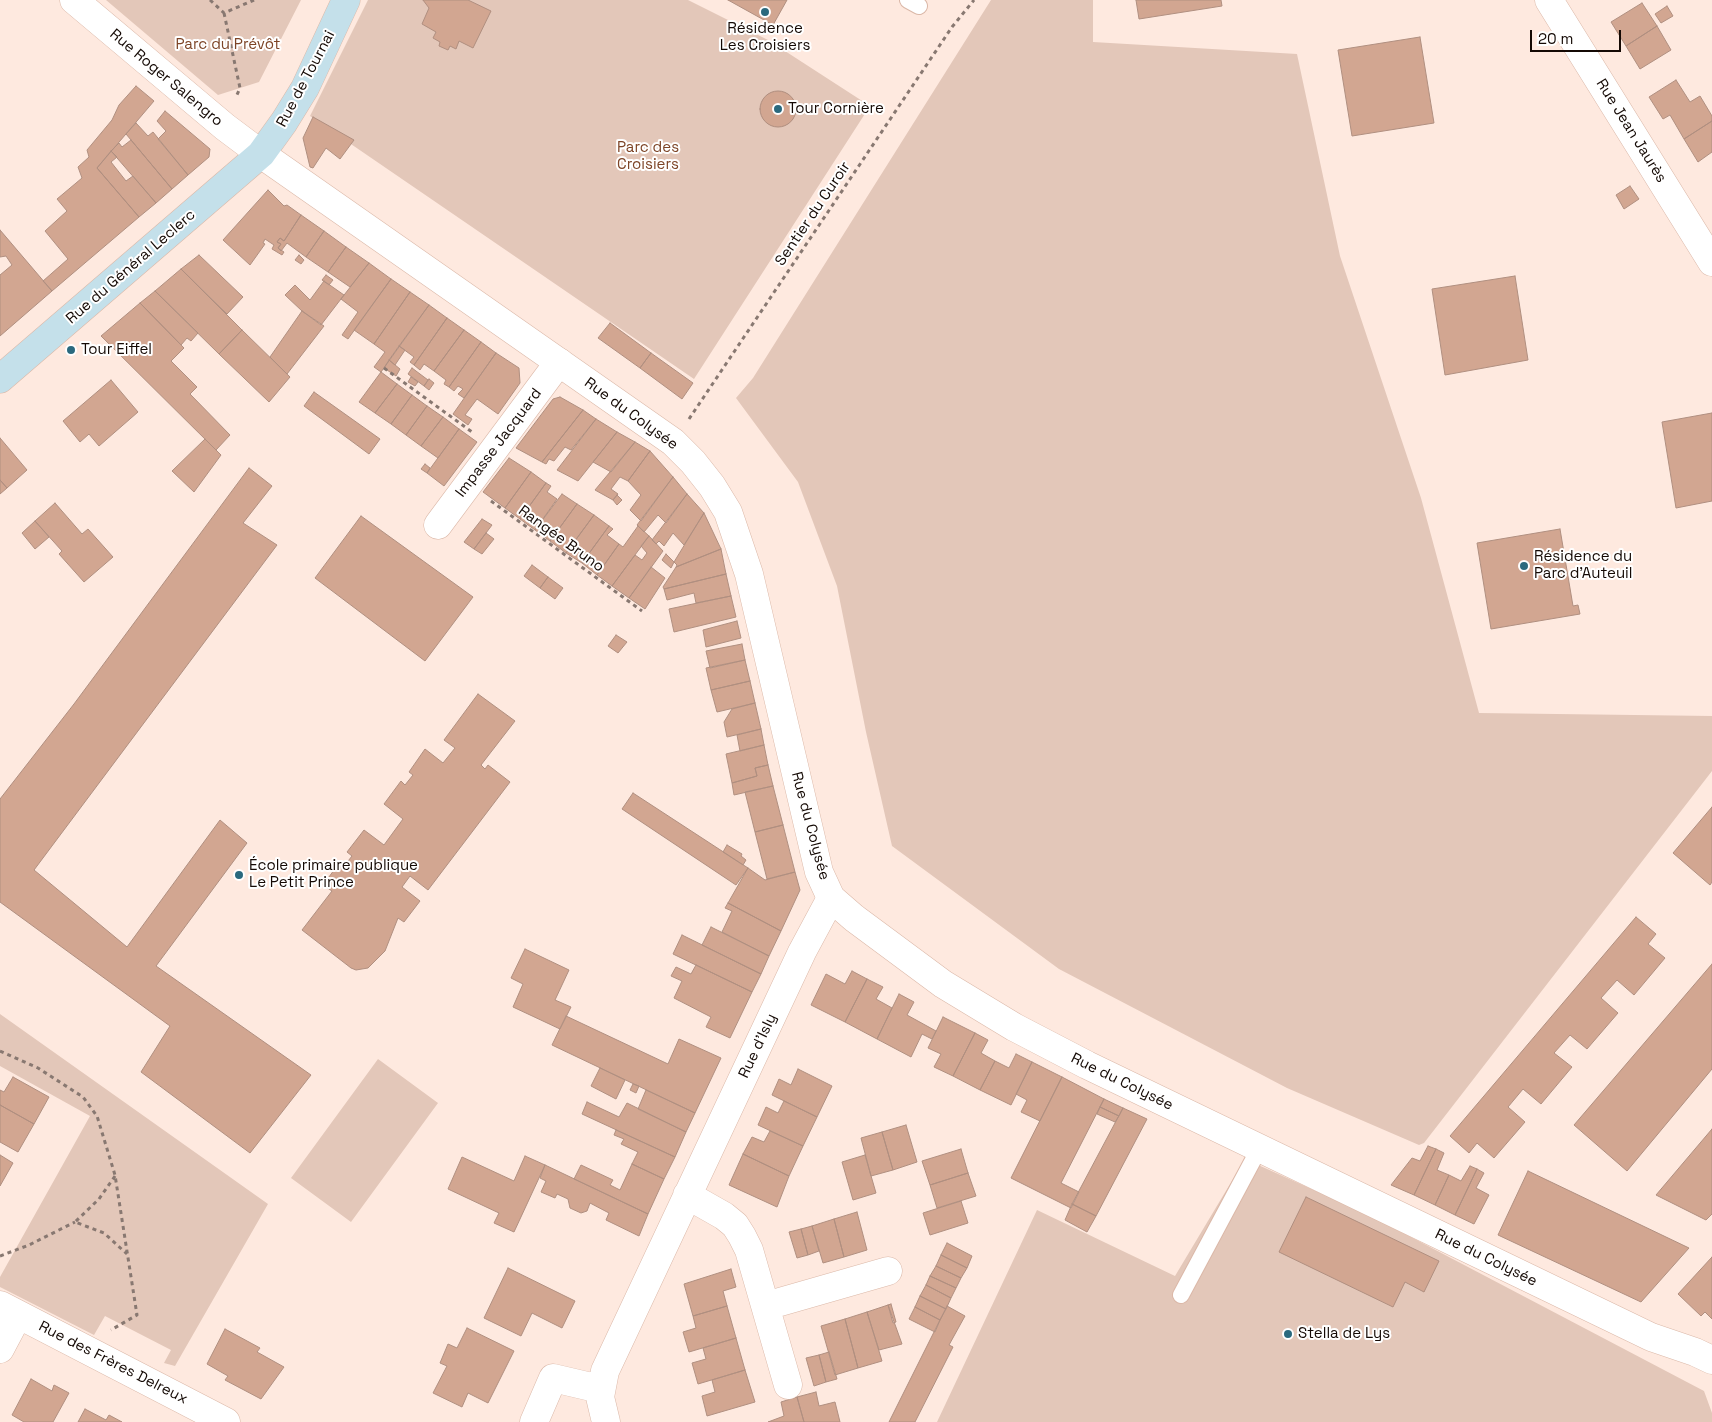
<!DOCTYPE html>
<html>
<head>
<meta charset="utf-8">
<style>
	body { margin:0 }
	#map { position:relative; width:1712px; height:1422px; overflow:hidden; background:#fee9df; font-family:"Space Grotesk",sans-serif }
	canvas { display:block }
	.scale { position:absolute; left:1530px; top:30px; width:91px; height:22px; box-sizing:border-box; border:2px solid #140904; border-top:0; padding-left:6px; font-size:15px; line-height:18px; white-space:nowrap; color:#140904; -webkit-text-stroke:4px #fff; paint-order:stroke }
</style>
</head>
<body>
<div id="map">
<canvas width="1712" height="1422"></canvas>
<div class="scale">20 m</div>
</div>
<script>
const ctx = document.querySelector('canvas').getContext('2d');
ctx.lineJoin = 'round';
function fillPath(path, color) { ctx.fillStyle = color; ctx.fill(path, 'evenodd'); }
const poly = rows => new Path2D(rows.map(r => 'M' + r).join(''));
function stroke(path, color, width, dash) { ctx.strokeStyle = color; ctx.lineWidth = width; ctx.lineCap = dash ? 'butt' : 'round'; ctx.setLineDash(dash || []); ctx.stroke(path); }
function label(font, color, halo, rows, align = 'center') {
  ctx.font = font + ' "Space Grotesk",sans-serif'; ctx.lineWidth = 4; ctx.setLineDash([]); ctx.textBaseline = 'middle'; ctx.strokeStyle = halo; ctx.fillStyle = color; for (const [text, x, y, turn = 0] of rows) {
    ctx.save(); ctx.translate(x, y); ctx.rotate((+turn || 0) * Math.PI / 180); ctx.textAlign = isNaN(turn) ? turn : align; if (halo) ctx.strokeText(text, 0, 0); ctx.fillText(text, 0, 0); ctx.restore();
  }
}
fillPath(poly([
	[106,0,301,0,259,82,218,95],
	[368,0,688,0,768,40,870,106,694,379,310,116],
	[991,0,1093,0,1093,42,1297,54,1340,256,1421,498,1479,713,1712,716,1712,771,1424,1143,1419,1145,1287,1088,1059,969,892,846,866,732,837,586,798,482,736,398,753,378],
	[0,1014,268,1204,175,1366,164,1363,171,1350,105,1316,94,1335,0,1287,0,1277,90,1116,0,1066],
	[378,1059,438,1103,351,1222,291,1178],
	[1245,1159,1369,1215,1704,1391,1712,1413,1712,1422,937,1422,1037,1210,1175,1276]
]), '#e3c7b9');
const building = poly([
	[423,0,468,0,491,11,473,48,459,41,456,49,450,46,448,50,439,46,440,42,433,38,436,32,422,24,429,8,423,0],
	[728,0,787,0,773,25,728,0],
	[1136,0,1221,0,1222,6,1139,19,1136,0],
	[1642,3,1657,26,1626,46,1611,22,1642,3],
	[1667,6,1673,16,1661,23,1655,14,1667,6],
	[1657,26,1671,50,1640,69,1626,46,1657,26],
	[1420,37,1434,123,1352,136,1338,50,1420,37],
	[1676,80,1690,102,1700,96,1712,116,1712,121,1684,139,1670,115,1663,119,1649,97,1676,80],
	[136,86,154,101,97,168,139,217,52,291,43,281,68,259,45,231,67,211,57,199,82,178,78,167,89,157,87,150,112,120,119,105,136,86],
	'760 109a18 18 0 1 1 36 0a18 18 0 1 1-36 0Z',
	[165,111,210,149,209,157,188,175,158,139,166,131,157,121,165,111],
	[313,117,354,140,340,159,326,148,313,168,310,167,303,138,313,117],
	[1712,121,1712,152,1698,162,1684,139,1712,121],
	[136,123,148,136,153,132,188,175,172,189,126,134,136,123],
	[131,140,172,189,156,203,111,151,119,143,122,147,131,140],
	[111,151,117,157,111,162,126,181,133,176,156,203,139,217,97,168,111,151],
	[1630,186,1639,199,1624,209,1616,195,1630,186],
	[268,190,284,206,287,205,301,215,284,241,280,238,277,242,281,244,278,248,284,252,282,255,272,249,274,245,265,239,263,243,265,244,250,265,223,240,268,190],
	[301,215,324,231,306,257,287,243,281,251,278,248,281,244,277,242,280,238,284,241,301,215],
	[0,230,52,291,0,336,0,275,12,265,6,256,0,257,0,230],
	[324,231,346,247,328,272,306,257,324,231],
	[346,247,369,263,350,287,328,272,346,247],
	[199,255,243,297,227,314,181,269,199,255],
	[299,255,304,260,301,264,295,260,299,255],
	[369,263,391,279,348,339,342,335,358,312,341,299,369,263],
	[181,269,242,330,219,354,155,291,181,269],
	[326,275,333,280,329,285,322,280,326,275],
	[1515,276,1528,360,1445,375,1432,289,1515,276],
	[391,279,410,292,374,344,354,330,391,279],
	[324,281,344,295,321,325,302,311,285,295,295,285,310,300,324,281],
	[155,291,198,333,191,341,187,338,181,345,140,303,155,291],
	[410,292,429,305,381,372,374,367,385,352,374,344,410,292],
	[140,303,184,348,171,361,197,387,190,394,230,435,216,450,101,336,140,303],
	[429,305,447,318,414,365,410,362,414,357,399,346,429,305],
	[302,311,324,326,287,374,270,357,302,311],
	[447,318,464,330,434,371,424,364,420,370,414,365,447,318],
	[610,323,651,353,640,368,598,338,610,323],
	[242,330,290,377,269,402,219,354,242,330],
	[464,330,481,342,449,387,444,384,446,380,434,371,464,330],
	[481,342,496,353,464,398,458,394,463,389,458,386,454,391,449,387,481,342],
	[399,346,405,350,395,365,389,360,399,346],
	[496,353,519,368,520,383,498,414,477,399,465,415,472,419,468,425,453,414,496,353],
	[651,353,693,383,682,399,640,368,651,353],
	[389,360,400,369,396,376,384,368,389,360],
	[412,368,428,380,424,386,408,374,412,368],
	[381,372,397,384,375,413,359,402,381,372],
	[411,377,418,382,415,386,408,382,411,377],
	[429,379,434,383,429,390,424,386,429,379],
	[111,380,138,412,99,446,89,434,80,442,63,421,111,380],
	[397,384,412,395,391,424,375,413,397,384],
	[314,392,380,439,369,454,304,406,314,392],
	[412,395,427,406,406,435,391,424,412,395],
	[560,397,583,410,542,462,516,448,553,399,560,397],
	[427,406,443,417,421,446,406,435,427,406],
	[583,410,596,419,571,450,565,447,554,461,549,459,546,464,542,462,583,410],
	[1712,413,1712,501,1676,508,1662,422,1712,413],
	[443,417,459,429,438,458,421,446,443,417],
	[596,419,617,432,578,481,557,470,596,419],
	[459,429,477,442,444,486,427,473,459,429],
	[617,432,635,442,611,472,593,462,617,432],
	[0,438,27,470,7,488,0,480,0,438],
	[205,439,221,455,194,492,172,471,205,439],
	[635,442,650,451,628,481,620,477,611,489,618,494,613,500,595,490,635,442],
	[650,451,673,477,641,521,630,510,641,495,628,481,650,451],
	[509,458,531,472,505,508,483,492,509,458],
	[425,464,430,468,427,473,421,469,425,464],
	[249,468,272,486,243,523,277,545,34,870,127,947,220,820,247,843,156,966,311,1075,250,1153,141,1072,170,1026,0,902,0,799,74,704,249,468],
	[531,472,546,483,520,519,505,508,531,472],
	[673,477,687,494,666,523,658,515,644,532,637,525,673,477],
	[0,480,7,488,0,494,0,480],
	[546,483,551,486,547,492,557,499,535,530,520,519,546,483],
	[562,494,577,504,550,541,535,530,562,494],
	[687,494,704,513,684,545,673,533,664,546,659,541,656,544,652,540,687,494],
	[617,495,622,500,617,505,613,500,617,495],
	[55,503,82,534,88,529,113,557,84,582,59,554,62,551,35,521,55,503],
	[577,504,594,515,566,553,550,541,577,504],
	[704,513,721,549,676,567,677,565,674,562,704,513],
	[594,515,609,526,582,563,566,553,594,515],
	[361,516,473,597,425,661,315,578,361,516],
	[482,519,492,525,474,549,464,542,482,519],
	[35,521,49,537,35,549,22,533,35,521],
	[609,526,613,529,607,535,619,544,597,575,582,563,609,526],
	[638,526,649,536,612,586,597,575,619,544,623,547,638,526],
	[1560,529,1573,606,1578,605,1580,614,1491,629,1477,543,1560,529],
	[486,533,494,539,482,554,474,549,486,533],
	[649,536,663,551,629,598,612,586,635,555,642,560,647,553,641,546,649,536],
	[721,549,726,574,664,589,663,587,676,567,721,549],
	[666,554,674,562,671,568,662,560,666,554],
	[532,565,548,577,540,588,524,576,532,565],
	[651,567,665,578,645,609,629,598,651,567],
	[726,574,731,596,696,603,694,593,667,600,664,589,726,574],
	[548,577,563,588,555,599,540,588,548,577],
	[731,596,736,617,674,632,669,609,731,596],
	[737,621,741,638,706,647,703,630,737,621],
	[616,635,627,642,618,653,608,646,616,635],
	[742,644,745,660,710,668,706,651,742,644],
	[745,660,750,681,711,690,706,668,745,660],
	[750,681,755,703,717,712,711,690,750,681],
	[478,694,515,721,481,765,485,769,488,765,510,782,428,890,410,876,402,887,420,901,404,922,398,918,385,951,368,968,356,970,351,968,302,930,332,891,323,885,340,862,345,865,352,856,347,852,364,830,384,845,403,819,384,804,401,781,405,785,413,775,409,772,425,749,443,763,455,748,444,740,478,694],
	[755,703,761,729,727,737,724,722,732,709,755,703],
	[761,729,764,745,740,751,737,735,761,729],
	[764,745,768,765,755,768,757,776,732,783,726,754,764,745],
	[768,765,773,786,734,795,732,783,757,776,755,768,768,765],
	[773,786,783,825,755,832,745,792,773,786],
	[633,793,748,868,736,885,622,809,633,793],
	[1712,807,1712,882,1710,885,1673,853,1712,807],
	[783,825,795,872,767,879,755,832,783,825],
	[727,845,742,854,741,856,746,860,743,865,723,852,727,845],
	[748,868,765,880,795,872,800,890,781,931,728,903,748,868],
	[728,903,781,931,769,956,722,932,732,911,725,908,728,903],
	[1636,917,1656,934,1648,944,1665,958,1634,995,1617,980,1601,998,1618,1013,1587,1049,1570,1035,1554,1053,1572,1067,1541,1104,1523,1089,1508,1107,1525,1122,1494,1158,1477,1143,1469,1153,1450,1136,1636,917],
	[711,927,769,956,761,974,702,945,711,927],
	[682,935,761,974,752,992,673,954,682,935],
	[525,949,569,970,555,1000,571,1007,560,1029,513,1007,523,984,511,978,525,949],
	[1712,964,1712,1069,1627,1171,1574,1125,1712,964],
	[696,965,752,992,730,1038,706,1027,711,1017,674,998,682,981,671,976,676,967,691,974,696,965],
	[852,971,867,979,845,1022,811,1005,826,974,845,984,852,971],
	[867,979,883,987,876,999,892,1008,877,1039,845,1022,867,979],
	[899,994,914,1002,907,1015,936,1031,932,1039,922,1034,911,1057,877,1039,899,994],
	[566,1016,668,1064,679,1039,721,1058,695,1113,552,1045,566,1016],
	[943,1017,975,1033,953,1076,934,1067,941,1054,928,1048,943,1017],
	[975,1033,988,1040,981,1053,995,1061,980,1090,953,1076,975,1033],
	[1016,1054,1032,1062,1011,1105,980,1090,995,1061,1009,1068,1016,1054],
	[1032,1062,1062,1077,1040,1121,1021,1112,1027,1100,1016,1094,1032,1062],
	[600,1068,625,1080,616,1099,591,1086,600,1068],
	[798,1069,832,1086,817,1117,772,1095,779,1079,791,1085,798,1069],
	[13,1077,49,1097,34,1124,0,1105,0,1090,4,1092,13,1077],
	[1062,1077,1104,1099,1061,1183,1079,1192,1071,1208,1011,1178,1062,1077],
	[633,1084,639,1086,636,1093,630,1090,633,1084],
	[646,1090,695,1113,686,1132,638,1109,646,1090],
	[1104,1099,1123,1108,1119,1116,1100,1107,1104,1099],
	[784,1101,817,1117,803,1146,758,1125,766,1107,778,1113,784,1101],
	[587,1102,619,1117,627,1103,686,1132,675,1157,582,1114,587,1102],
	[0,1105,34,1124,18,1152,0,1142,0,1105],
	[1100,1107,1119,1116,1115,1122,1097,1114,1100,1107],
	[1123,1108,1147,1119,1096,1216,1072,1204,1123,1108],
	[906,1125,917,1162,893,1170,882,1132,906,1125],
	[1712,1129,1712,1214,1706,1220,1656,1195,1712,1129],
	[616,1130,675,1157,664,1179,632,1164,638,1152,621,1144,624,1139,614,1135,616,1130],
	[770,1131,803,1146,789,1176,743,1154,752,1137,764,1142,770,1131],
	[882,1132,893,1170,871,1176,861,1138,882,1132],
	[1428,1146,1436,1149,1414,1195,1391,1185,1412,1158,1420,1161,1428,1146],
	[961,1149,968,1173,930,1185,922,1161,961,1149],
	[1436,1149,1444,1153,1437,1170,1449,1175,1435,1205,1414,1195,1436,1149],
	[743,1154,789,1176,777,1207,729,1185,743,1154],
	[0,1155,13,1163,0,1186,0,1155],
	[865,1155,876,1193,853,1200,842,1162,865,1155],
	[525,1156,545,1165,514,1232,494,1223,499,1213,448,1189,462,1157,514,1181,525,1156],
	[632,1164,664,1179,648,1214,574,1179,581,1165,613,1180,610,1185,620,1190,632,1164],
	[545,1165,648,1214,639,1236,606,1220,609,1213,590,1203,587,1211,581,1213,570,1208,568,1199,557,1194,555,1198,541,1192,546,1181,540,1178,545,1165],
	[1470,1166,1477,1169,1455,1215,1435,1205,1449,1175,1461,1181,1470,1166],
	[1477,1169,1484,1173,1476,1188,1489,1195,1474,1224,1455,1215,1477,1169],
	[1528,1171,1689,1248,1641,1302,1498,1235,1528,1171],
	[968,1173,976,1196,937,1208,930,1185,968,1173],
	[1306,1197,1439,1261,1424,1292,1405,1282,1393,1307,1279,1252,1306,1197],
	[961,1201,968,1223,930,1235,923,1213,961,1201],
	[1072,1204,1096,1216,1087,1232,1065,1220,1072,1204],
	[857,1212,867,1250,844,1257,834,1219,857,1212],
	[834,1219,844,1257,823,1263,812,1226,834,1219],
	[812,1226,819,1251,808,1255,801,1229,812,1226],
	[801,1229,808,1255,797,1258,789,1232,801,1229],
	[947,1243,972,1256,967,1268,941,1255,947,1243],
	[941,1255,967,1268,961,1278,936,1266,941,1255],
	[1712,1257,1712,1319,1705,1312,1701,1316,1678,1294,1712,1257],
	[936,1266,961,1278,956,1288,930,1276,936,1266],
	[508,1268,575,1301,562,1328,532,1313,521,1336,484,1318,508,1268],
	[731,1269,736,1287,723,1291,727,1306,693,1316,684,1284,731,1269],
	[930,1276,956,1288,951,1298,926,1285,930,1276],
	[926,1285,951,1298,946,1309,920,1296,926,1285],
	[920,1296,946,1309,940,1320,915,1307,920,1296],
	[891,1304,896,1322,893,1323,888,1305,891,1304],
	[888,1305,902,1344,879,1350,867,1312,888,1305],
	[727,1306,736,1338,689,1352,683,1332,696,1328,693,1316,727,1306],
	[947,1306,965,1316,949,1345,953,1347,915,1422,889,1422,947,1306],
	[915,1307,940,1320,935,1332,909,1319,915,1307],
	[867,1312,882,1361,858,1368,845,1319,867,1312],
	[845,1319,858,1368,835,1375,821,1326,845,1319],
	[467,1328,514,1351,488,1403,468,1393,462,1407,433,1393,447,1366,440,1363,448,1344,457,1348,467,1328],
	[225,1329,260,1348,257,1352,284,1367,261,1399,225,1380,228,1376,207,1364,225,1329],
	[736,1338,745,1370,698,1384,692,1363,706,1359,703,1348,736,1338],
	[829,1352,837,1379,826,1382,819,1355,829,1352],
	[819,1355,826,1382,814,1386,806,1358,819,1355],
	[745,1370,755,1402,707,1416,702,1396,715,1392,712,1380,745,1370],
	[31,1379,52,1391,54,1385,69,1393,53,1422,24,1422,12,1415,31,1379],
	[816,1392,819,1406,835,1402,840,1422,804,1422,797,1397,816,1392],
	[797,1397,804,1422,768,1422,784,1416,781,1402,797,1397],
	[85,1409,106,1420,109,1415,122,1422,78,1422,85,1409]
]);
fillPath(building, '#d2a691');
stroke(building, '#b08f80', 1);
const service = poly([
	[908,0,919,6],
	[1181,1295,1259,1149]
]);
const minor = poly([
	[74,0,225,127,261,154],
	[1549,0,1712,262],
	[438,525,559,362],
	[687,1195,724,1216,735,1225,742,1236,749,1250,788,1385],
	[0,1305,226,1422],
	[766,1306,888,1271],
	[0,1349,18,1315],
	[534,1422,553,1378,600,1389],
	[606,1422,600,1397,605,1371,802,952,831,898]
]);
const tertiary = poly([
	[261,154,673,442,693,462,712,486,728,512,749,574,819,872,831,898,854,918,943,984,1014,1027,1087,1065,1651,1337,1695,1352,1712,1360]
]);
const secondary = poly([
	[0,379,261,154,284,122,305,88,346,0]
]);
stroke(service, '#dbb8a8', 18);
stroke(minor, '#dbb8a8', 29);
stroke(tertiary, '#dbb8a8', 29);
stroke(secondary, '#dbb8a8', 29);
stroke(poly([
	[210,0,224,13,254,0],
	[224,13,240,88,236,97],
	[384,368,472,432],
	[689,419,952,27,974,0],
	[491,501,642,611],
	[0,1051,38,1068,83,1097,97,1116,115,1175,137,1315,111,1330],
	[115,1176,99,1199,75,1222,104,1233,127,1254],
	[0,1256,29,1245,75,1222]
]), '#887871', 3, [4, 4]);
stroke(service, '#fff', 16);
stroke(minor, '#fff', 28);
stroke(tertiary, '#fff', 28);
stroke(secondary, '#c4e0ea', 28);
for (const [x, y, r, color] of [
	[765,12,5,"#2a697e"],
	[778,109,5,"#2a697e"],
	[71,350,5,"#2a697e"],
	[1524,566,5,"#2a697e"],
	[239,875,5,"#2a697e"],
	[1288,1334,5,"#2a697e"]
]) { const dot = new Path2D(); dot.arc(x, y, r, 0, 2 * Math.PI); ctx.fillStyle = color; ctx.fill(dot); stroke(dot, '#fff', 2); }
label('15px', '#140904', '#fff', [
	["Résidence",765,29,"center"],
	["Les Croisiers",765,46,"center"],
	["Tour Cornière",788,109],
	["Tour Eiffel",81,350],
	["Résidence du",1534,557],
	["Parc d'Auteuil",1534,574],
	["École primaire publique",249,866],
	["Le Petit Prince",249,883],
	["Stella de Lys",1298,1334]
], 'left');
label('15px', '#7d4426', '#fff', [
	["Parc du Prévôt",228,45],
	["Parc des",648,148],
	["Croisiers",648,165]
]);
label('15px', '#140904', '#fff', [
	["Rue Roger Salengro",166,78,40],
	["Rue de Tournai",306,79,-62],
	["Rue Jean Jaurès",1631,131,58],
	["Sentier du Curoir",813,214,-56],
	["Rue du Général Leclerc",131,267,-41],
	["Rue du Colysée",631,414,36],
	["Impasse Jacquard",499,443,-53],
	["Rangée Bruno",561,539,36],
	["Rue du Colysée",810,826,75],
	["Rue d'Isly",758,1046,-65],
	["Rue du Colysée",1122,1082,26],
	["Rue du Colysée",1486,1258,26],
	["Rue des Frères Delreux",113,1363,27]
]);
</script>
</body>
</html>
